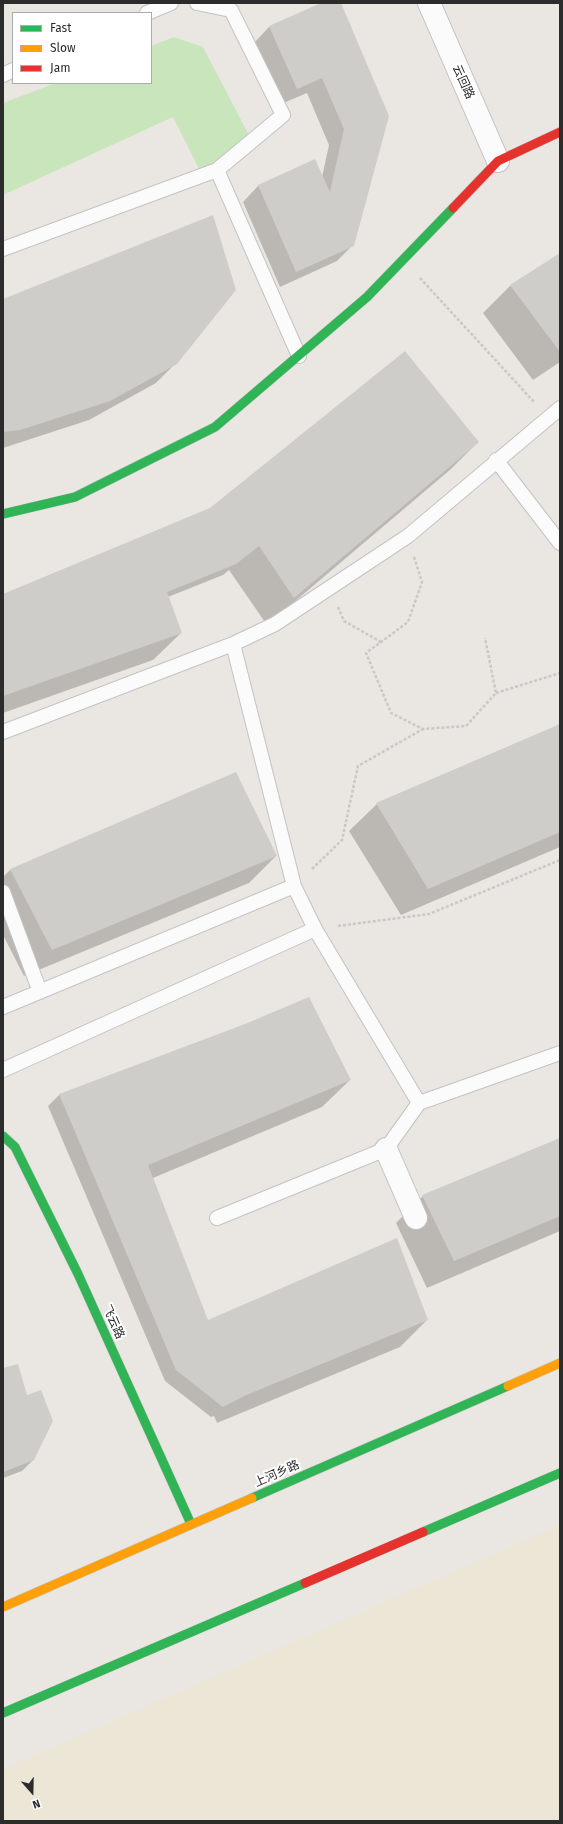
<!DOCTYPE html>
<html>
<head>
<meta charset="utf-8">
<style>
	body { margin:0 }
	#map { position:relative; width:563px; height:1824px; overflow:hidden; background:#eae7e2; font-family:"Fira Sans",sans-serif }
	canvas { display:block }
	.frame { position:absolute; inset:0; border:4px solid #2c2c2c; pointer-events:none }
	.legend { position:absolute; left:12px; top:12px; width:140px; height:72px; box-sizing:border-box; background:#fff; border:1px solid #ababab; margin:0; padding:5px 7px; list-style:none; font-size:12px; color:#2c2c2c }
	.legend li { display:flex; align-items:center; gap:8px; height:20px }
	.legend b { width:20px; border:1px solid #ababab }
	.north { position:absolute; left:12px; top:1772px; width:40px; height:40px; -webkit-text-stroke:3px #fff; paint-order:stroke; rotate:160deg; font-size:11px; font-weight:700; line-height:16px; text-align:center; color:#2c2c2c }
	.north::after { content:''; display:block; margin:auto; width:14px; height:18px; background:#2c2c2c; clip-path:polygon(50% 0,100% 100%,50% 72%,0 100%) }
</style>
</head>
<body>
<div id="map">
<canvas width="563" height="1824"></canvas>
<div class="frame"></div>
<ul class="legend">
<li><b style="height:5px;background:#30b455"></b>Fast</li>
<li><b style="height:5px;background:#ff9f0a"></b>Slow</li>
<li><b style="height:5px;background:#e5322d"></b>Jam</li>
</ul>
<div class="north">N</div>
</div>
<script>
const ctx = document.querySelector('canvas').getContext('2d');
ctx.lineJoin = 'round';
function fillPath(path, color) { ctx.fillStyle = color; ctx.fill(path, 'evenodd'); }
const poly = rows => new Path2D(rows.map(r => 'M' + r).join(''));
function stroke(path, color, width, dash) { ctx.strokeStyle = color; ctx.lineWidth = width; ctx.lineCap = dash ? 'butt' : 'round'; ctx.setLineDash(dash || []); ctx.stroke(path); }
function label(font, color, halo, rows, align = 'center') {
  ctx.font = font + ' "Fira Sans","Noto Sans SC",sans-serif'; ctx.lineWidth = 4; ctx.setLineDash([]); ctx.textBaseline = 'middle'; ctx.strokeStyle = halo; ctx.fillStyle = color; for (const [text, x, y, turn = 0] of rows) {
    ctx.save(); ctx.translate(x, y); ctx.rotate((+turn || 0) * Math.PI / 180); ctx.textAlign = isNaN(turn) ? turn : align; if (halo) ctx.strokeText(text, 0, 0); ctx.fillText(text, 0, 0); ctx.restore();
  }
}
fillPath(poly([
	[560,1525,560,1821,3,1821,3,1769]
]), '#ece6d7');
fillPath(poly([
	[174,37,203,47,252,141,202,175,173,117,3,195,3,103,56,83,151,83,151,46]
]), '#c9e5bc');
fillPath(poly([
	[323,3,340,3,353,245,337,261,280,287,243,202,258,186,315,161,322,177,329,145,307,93,281,104,254,43,269,27],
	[560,254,560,362,533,380,483,313,510,286],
	[3,300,176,363,156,383,89,420,3,448],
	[478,442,451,469,267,625,229,570,223,575,168,597,181,633,153,660,3,713,3,595],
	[560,725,560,847,401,915,349,831,377,804],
	[276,856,249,883,24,976,3,935,3,877,11,869],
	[206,1040,350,1080,322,1107,153,1178,207,1322,427,1320,400,1347,217,1423,214,1416,211,1417,165,1381,48,1106,59,1095],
	[560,1139,560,1231,427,1288,396,1223,423,1196],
	[3,1370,33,1460,22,1471,3,1478]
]), '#0003');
fillPath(poly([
	[321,3,341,3,389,116,354,246,296,272,258,185,315,159,330,192,344,129,322,78,297,89,269,26],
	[213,215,236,290,177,364,110,401,20,430,3,432,3,299],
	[560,253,560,352,510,285],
	[405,351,479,442,294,598,259,546,236,564,167,592,182,633,3,696,3,594,210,508],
	[560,724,560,832,428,889,376,803],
	[236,772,277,856,52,950,10,869],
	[309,997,351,1080,148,1165,208,1320,397,1238,428,1320,244,1396,223,1407,176,1370,59,1094,245,1024],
	[560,1138,560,1216,454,1261,422,1195],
	[18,1364,27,1395,41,1390,53,1421,34,1460,3,1472,3,1368]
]), '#cfcdc9');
const lane = poly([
	[197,3,231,10,283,115,217,170,299,356],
	[147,13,171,3],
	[3,75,13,70],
	[3,249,217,170],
	[496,460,560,543],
	[233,644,294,886,315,929,419,1103],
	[3,732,233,644,275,624,408,536,560,408],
	[3,892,40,992],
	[3,1007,294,886],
	[3,1070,315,929],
	[217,1218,386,1149,419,1103,560,1053]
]);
const street = poly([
	[429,3,498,161],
	[386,1149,416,1218]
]);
const fast = poly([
	[3,514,75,497,215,427,367,297,453,208],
	[3,1136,15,1147,78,1274,191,1524],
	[252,1498,508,1386],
	[423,1532,560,1473],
	[3,1713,305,1583]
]);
const slow = poly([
	[508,1386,560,1363],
	[3,1607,252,1498]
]);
const jam = poly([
	[453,208,498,161,560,132],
	[305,1583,423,1532]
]);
stroke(lane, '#c3c3c3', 16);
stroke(street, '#c3c3c3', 24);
stroke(fast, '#c3c3c3', 10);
stroke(slow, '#c3c3c3', 10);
stroke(jam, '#c3c3c3', 10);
stroke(poly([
	[420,278,534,402],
	[414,557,422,582,408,622,366,653,391,713,423,729,466,726,496,693,485,638],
	[338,607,344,621,381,642],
	[496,693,560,673],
	[312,869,342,840,358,766,423,729],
	[338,926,429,914,560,860]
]), '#c8c8c7', 2.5, [3, 2]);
stroke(lane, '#fcfbfb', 14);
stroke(street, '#fcfbfb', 22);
stroke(fast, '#30b455', 9);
stroke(slow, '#ff9f0a', 9);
stroke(jam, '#e5322d', 9);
label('12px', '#2c2c2c', '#fff', [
	["云回路",463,82,66],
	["飞云路",113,1322,66],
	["上河乡路",277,1474,-24]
]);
</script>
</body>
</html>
